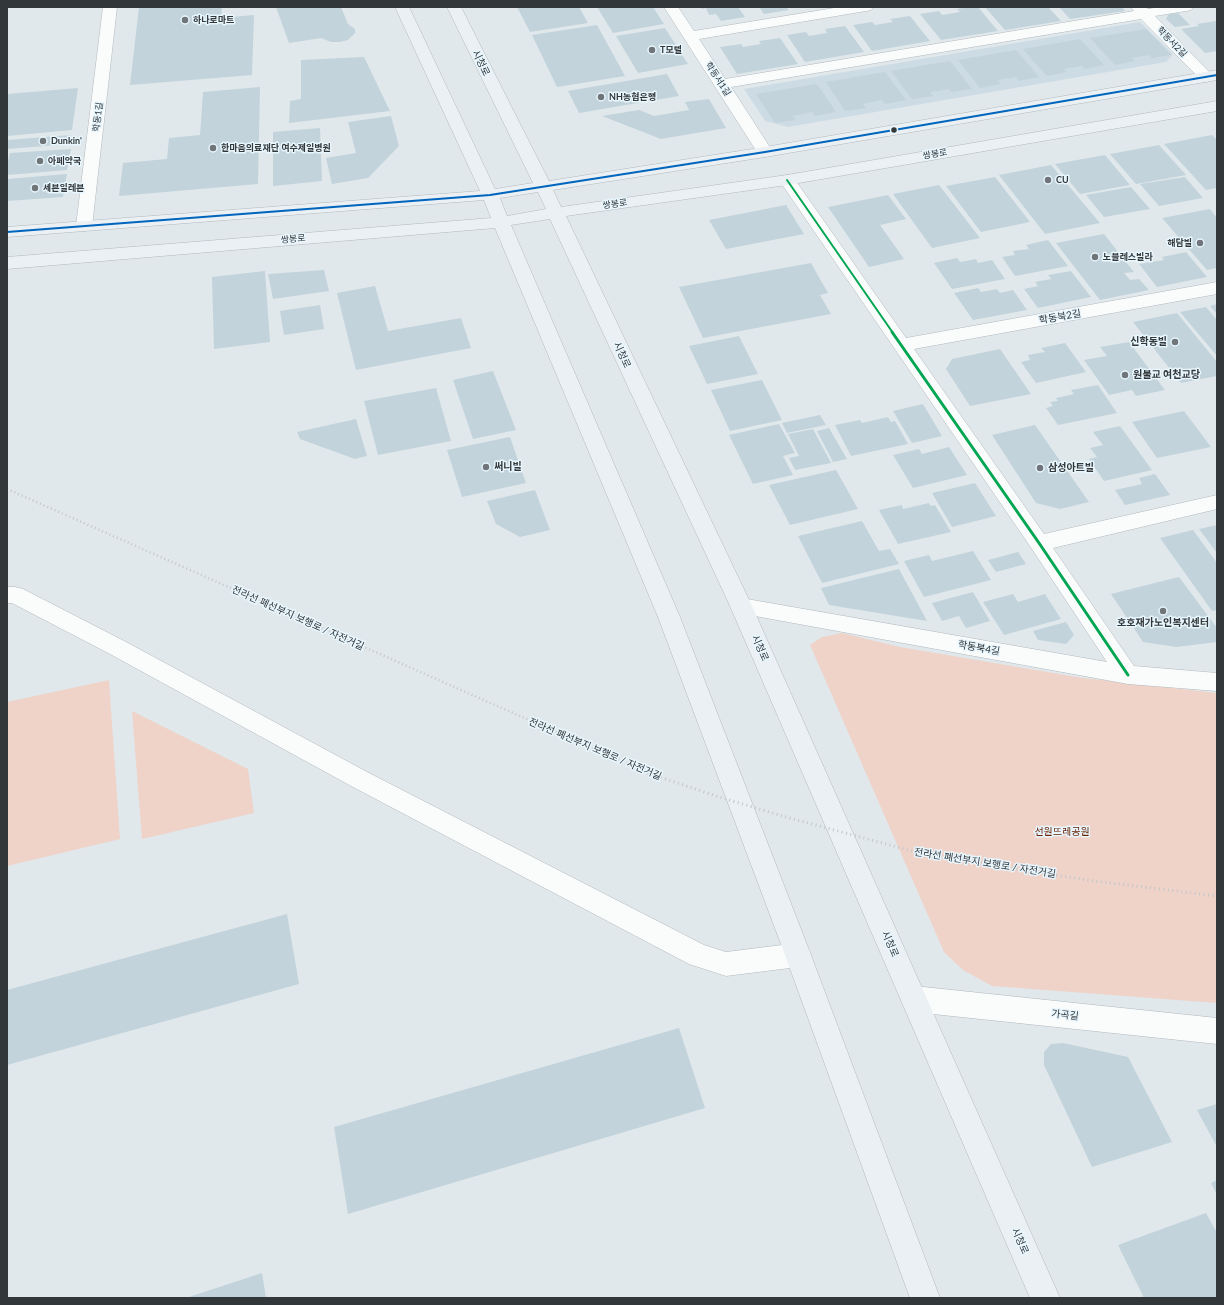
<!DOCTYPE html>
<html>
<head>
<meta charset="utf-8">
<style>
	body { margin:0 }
	#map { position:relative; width:1224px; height:1305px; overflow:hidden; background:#e0e8ec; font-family:Lato,sans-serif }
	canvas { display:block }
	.frame { position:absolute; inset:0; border:8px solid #32373a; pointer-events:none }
</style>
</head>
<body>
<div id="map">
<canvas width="1224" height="1305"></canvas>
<div class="frame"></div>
</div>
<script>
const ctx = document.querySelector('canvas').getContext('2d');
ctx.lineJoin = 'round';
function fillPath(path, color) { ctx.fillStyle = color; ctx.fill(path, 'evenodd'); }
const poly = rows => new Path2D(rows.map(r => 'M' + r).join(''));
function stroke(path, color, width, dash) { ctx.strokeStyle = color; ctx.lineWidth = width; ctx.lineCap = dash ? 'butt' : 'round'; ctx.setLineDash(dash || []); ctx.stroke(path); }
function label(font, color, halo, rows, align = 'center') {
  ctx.font = font + ' Lato,"Noto Sans KR",sans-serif'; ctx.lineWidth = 3; ctx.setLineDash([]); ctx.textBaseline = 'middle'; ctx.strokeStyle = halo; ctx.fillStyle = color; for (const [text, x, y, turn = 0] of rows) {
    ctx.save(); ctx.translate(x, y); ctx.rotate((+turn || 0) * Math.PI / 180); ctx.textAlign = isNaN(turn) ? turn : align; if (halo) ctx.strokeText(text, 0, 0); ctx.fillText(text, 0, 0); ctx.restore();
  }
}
fillPath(poly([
	[1140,22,1173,54,1166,62,788,127,765,121,744,89]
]), '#cddbe4');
fillPath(poly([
	[842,633,900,647,1083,678,1217,693,1217,1003,992,986,963,970,944,952,810,645,822,637],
	[109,680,120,839,7,866,7,702],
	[132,711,248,769,254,813,142,839]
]), '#efd3c9');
fillPath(poly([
	[139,7,222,7,221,18,254,15,252,75,130,85],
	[276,7,341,7,348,24,355,29,355,33,348,40,340,42,331,42,321,38,289,43],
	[517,7,579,7,588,23,530,32],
	[597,7,653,7,664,24,613,33],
	[701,7,738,7,745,17,721,21,716,14,709,15,706,8,702,9],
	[759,7,786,7,789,10,764,14],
	[969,7,978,7,998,31,941,40,920,14,939,11,942,15,960,12,957,9],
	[985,7,1048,7,1061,21,1005,30],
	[1059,7,1122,7,1125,11,1070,19],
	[1178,13,1190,25,1175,27,1166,19,1169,14],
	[910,16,930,41,872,51,853,25,872,22,875,25,893,22,890,19],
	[1216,21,1217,51,1205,53,1181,29,1199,26,1197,24],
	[597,25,625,76,557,87,532,35],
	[845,26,864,52,805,62,787,35,806,32,809,36,827,33,825,29],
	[665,28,688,64,638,73,616,36],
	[1146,29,1171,55,1152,58,1149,55,1131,58,1135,61,1115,65,1090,38],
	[780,38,798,64,737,74,720,47,741,44,743,47,761,44,759,41],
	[1080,39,1104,65,1085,69,1082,66,1063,69,1067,72,1047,76,1023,49],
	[1016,50,1039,77,1018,81,1016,77,997,80,1000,84,980,88,958,60],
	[364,57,390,111,289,123,290,101,301,99,301,60],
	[950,61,972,89,951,92,949,89,930,92,933,96,912,99,891,71],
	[885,72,906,100,885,104,882,100,863,104,866,108,845,111,826,82],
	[667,74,679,96,579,113,568,91],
	[817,84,836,112,815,116,812,112,793,116,796,120,775,123,756,94],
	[260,87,258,184,119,196,123,163,167,159,169,138,200,135,203,92],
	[78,88,72,130,7,136,7,94],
	[709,99,726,128,661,139,602,116,639,110,654,116,689,110,685,102],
	[391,116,399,146,368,178,332,184,326,158,356,153,348,122],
	[320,128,322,181,273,186,273,132],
	[71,135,69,144,7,149,7,140],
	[1212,135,1217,140,1217,188,1206,190,1164,144],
	[1159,145,1186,175,1136,184,1110,154],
	[71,149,67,170,7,175,7,165,10,153],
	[1105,155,1130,185,1080,194,1055,164],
	[1051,165,1100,223,1045,234,999,175],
	[67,174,63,197,7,201,7,179],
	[995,177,1030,222,981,232,946,186],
	[1185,177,1203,198,1159,206,1140,184],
	[939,185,980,238,932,248,893,194],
	[1131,187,1150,209,1104,217,1086,195],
	[888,195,906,219,880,225,904,259,869,267,828,207],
	[786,205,804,234,726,249,709,220],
	[1210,209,1217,218,1217,268,1207,270,1162,218],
	[1104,234,1134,272,1124,273,1130,280,1139,279,1149,290,1100,300,1056,243],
	[1048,240,1068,266,1015,276,1002,257,1015,255,1013,251,1029,249,1026,245],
	[1186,252,1207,277,1157,287,1139,264,1164,260,1162,257],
	[957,258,960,262,976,259,978,263,992,260,1005,279,952,289,934,263],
	[811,263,828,293,820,295,831,314,703,338,679,287],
	[324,270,329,291,273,299,268,274],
	[265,271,270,342,214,349,212,277],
	[1071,271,1091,297,1038,308,1024,289,1038,286,1035,282,1051,279,1048,275],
	[375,286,388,331,461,318,471,348,356,370,337,293],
	[978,288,981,292,997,289,1000,293,1013,290,1027,310,973,320,954,293],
	[1217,304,1217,314,1210,306],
	[320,305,324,329,284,335,280,311],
	[1206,307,1217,320,1217,356,1180,312],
	[1177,313,1217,362,1217,376,1181,383,1133,322],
	[739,336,758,374,707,384,689,346],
	[1129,342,1165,390,1136,396,1132,390,1109,395,1084,360,1107,356,1100,347],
	[1065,343,1086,372,1036,383,1021,362,1030,360,1028,355,1045,352,1041,348],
	[1000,349,1031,394,970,406,946,369,952,359],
	[493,371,516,430,473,439,453,380],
	[762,380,782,420,730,431,711,390],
	[1098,385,1117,413,1058,425,1046,408,1053,406,1050,402,1058,401,1056,398,1074,394,1071,390],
	[436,388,451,441,378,455,364,401],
	[923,404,942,436,912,443,893,411],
	[1184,411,1211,447,1157,458,1132,422],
	[820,415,826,425,787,433,782,423],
	[888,417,891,422,895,421,908,444,851,456,835,425,860,420,862,423],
	[356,419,367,456,355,459,300,439,297,432],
	[779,424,795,453,783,456,793,475,753,484,729,435],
	[1035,425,1089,502,1060,509,1036,503,992,435],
	[1120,426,1152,470,1104,481,1089,459,1097,457,1090,448,1103,445,1093,432],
	[829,428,847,459,833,462,817,431],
	[813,429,831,463,795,470,789,458,799,456,788,434],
	[510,437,526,483,462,497,447,450],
	[949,447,967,475,913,488,893,455,919,449,922,454],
	[836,470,858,509,790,525,769,485],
	[1155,474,1170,495,1125,505,1115,490,1142,484,1139,478],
	[975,483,996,516,952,527,932,493],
	[535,490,550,530,520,537,496,524,487,501],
	[929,503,931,506,935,505,951,532,898,544,879,510,902,505,903,509],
	[862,521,879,551,890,549,899,564,822,583,798,536],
	[1217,525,1217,553,1199,529],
	[1193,530,1217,563,1217,610,1212,611,1160,538],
	[973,551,991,580,924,597,904,561,929,555,932,561],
	[1018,552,1026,564,996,572,988,560],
	[899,569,927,621,829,605,821,588],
	[1179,577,1217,628,1217,642,1176,647,1143,642,1111,594],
	[973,592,990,621,966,628,959,616,942,621,932,603],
	[1013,594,1018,602,1045,594,1061,619,1004,635,983,602],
	[1066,622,1074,635,1066,644,1038,640,1033,631],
	[287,914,299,984,7,1065,7,990],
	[679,1028,705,1108,348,1214,334,1127],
	[1063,1043,1128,1057,1172,1142,1092,1167,1044,1065,1044,1052,1051,1044],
	[1217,1104,1217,1147,1197,1110],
	[1217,1180,1217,1195,1211,1183],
	[1206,1213,1217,1233,1217,1298,1144,1298,1118,1245],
	[262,1273,266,1298,186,1298]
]), '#c2d3db');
const street = poly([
	[103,7,117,7,92,226,90,230,84,231,78,230,76,226,103,7],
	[664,7,678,7,694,31,840,7,873,7,871,10,866,11,699,39,725,79,1134,11,1131,7,1146,7,1148,9,1160,7,1193,7,1191,10,1186,11,1155,16,1214,77,1211,80,1206,82,1201,80,1141,19,731,87,773,152,771,155,765,157,759,155,757,152,664,7],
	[787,175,793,177,906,338,1217,282,1217,294,914,349,1044,534,1217,495,1217,509,1053,548,1134,666,1217,673,1217,691,1128,684,733,612,730,606,733,600,741,598,1107,662,1032,549,779,180,781,177,787,175],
	[7,587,15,587,23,589,126,642,369,773,704,945,726,952,798,943,807,946,811,955,807,964,798,967,726,976,689,964,353,787,110,654,12,603,7,603,7,587],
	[914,986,1217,1018,1217,1044,914,1012,905,1008,901,999,905,990,914,986]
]);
const secondary = poly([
	[395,7,409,7,495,189,533,183,447,7,461,7,549,181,765,147,1217,70,1217,80,765,157,553,190,561,207,787,175,1217,101,1217,111,787,185,566,216,752,606,1060,1298,1030,1298,730,606,550,219,511,225,680,617,811,955,940,1298,910,1298,785,955,658,617,495,228,7,269,7,257,491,218,484,200,7,237,7,227,480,191,395,7],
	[538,192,546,209,507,216,500,198,538,192]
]);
stroke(street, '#b2b8bc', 1);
stroke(secondary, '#b2b8bc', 1);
stroke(poly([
	[7,489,617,759]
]), '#c2c6c9', 2.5, [1, 3]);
stroke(poly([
	[614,758,648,773],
	[923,854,1094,881,1217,896]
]), '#c2c6c9', 3, [1, 3.5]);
fillPath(street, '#fafcfc');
fillPath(secondary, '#eaf0f3');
stroke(poly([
	[648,773,716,796,786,817,923,854]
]), '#c2c6c9', 3, [1, 3.5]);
stroke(poly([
	[787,180,893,333]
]), '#00a651', 2);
stroke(poly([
	[892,332,1039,543,1128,675]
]), '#00a651', 3);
stroke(poly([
	[7,232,490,195,765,152,1217,75]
]), '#0065bd', 2);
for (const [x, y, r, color] of [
	[185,20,4,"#6f7578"],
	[652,50,4,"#6f7578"],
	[601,97,4,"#6f7578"],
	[894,130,3.5,"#32373a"],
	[43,141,4,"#6f7578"],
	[213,148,4,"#6f7578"],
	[40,161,4,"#6f7578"],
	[1048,180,4,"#6f7578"],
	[35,188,4,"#6f7578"],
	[1200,243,4,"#6f7578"],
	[1095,257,4,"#6f7578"],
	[1175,342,4,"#6f7578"],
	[1125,375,4,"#6f7578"],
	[486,467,4,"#6f7578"],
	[1040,468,4,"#6f7578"],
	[1163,611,4,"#6f7578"]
]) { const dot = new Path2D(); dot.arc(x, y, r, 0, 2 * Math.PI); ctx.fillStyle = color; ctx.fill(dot); stroke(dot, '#e8f6fe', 1.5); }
label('bold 9px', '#32373a', '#e8f6fe', [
	["하나로마트",193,20],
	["T모텔",660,50],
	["NH농협은행",609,97],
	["Dunkin'",51,141],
	["한마음의료재단 여수제일병원",221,148],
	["아페약국",48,161],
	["CU",1056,180],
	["세븐일레븐",43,188],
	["해담빌",1192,243,"right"],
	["노블레스빌라",1103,257]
], 'left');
label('9px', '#32373a', '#e8f6fe', [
	["학동서2길",1172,42,46],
	["학동서1길",718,79,57],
	["학동1길",98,117,-83],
	["쌍봉로",935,154,-10],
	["쌍봉로",615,204,-8],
	["쌍봉로",293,239,-5]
]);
label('10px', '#32373a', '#e8f6fe', [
	["시청로",481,63,64],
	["학동북2길",1060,317,-10],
	["시청로",622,355,65],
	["전라선 폐선부지 보행로 / 자전거길",298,618,24],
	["시청로",760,648,66],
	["학동북4길",979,648,10],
	["전라선 폐선부지 보행로 / 자전거길",595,749,23],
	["전라선 폐선부지 보행로 / 자전거길",985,863,9],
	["시청로",890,944,66],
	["가곡길",1065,1015,6],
	["시청로",1020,1241,66]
]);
label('bold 10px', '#32373a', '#e8f6fe', [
	["신학동빌",1167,342,"right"],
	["원불교 여천교당",1133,375],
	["써니빌",494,467],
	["삼성아트빌",1048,468],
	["호호재가노인복지센터",1163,623,"center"]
], 'left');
label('10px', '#6a2404', '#e8f6fe', [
	["선원뜨레공원",1062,832]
]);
</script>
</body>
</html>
